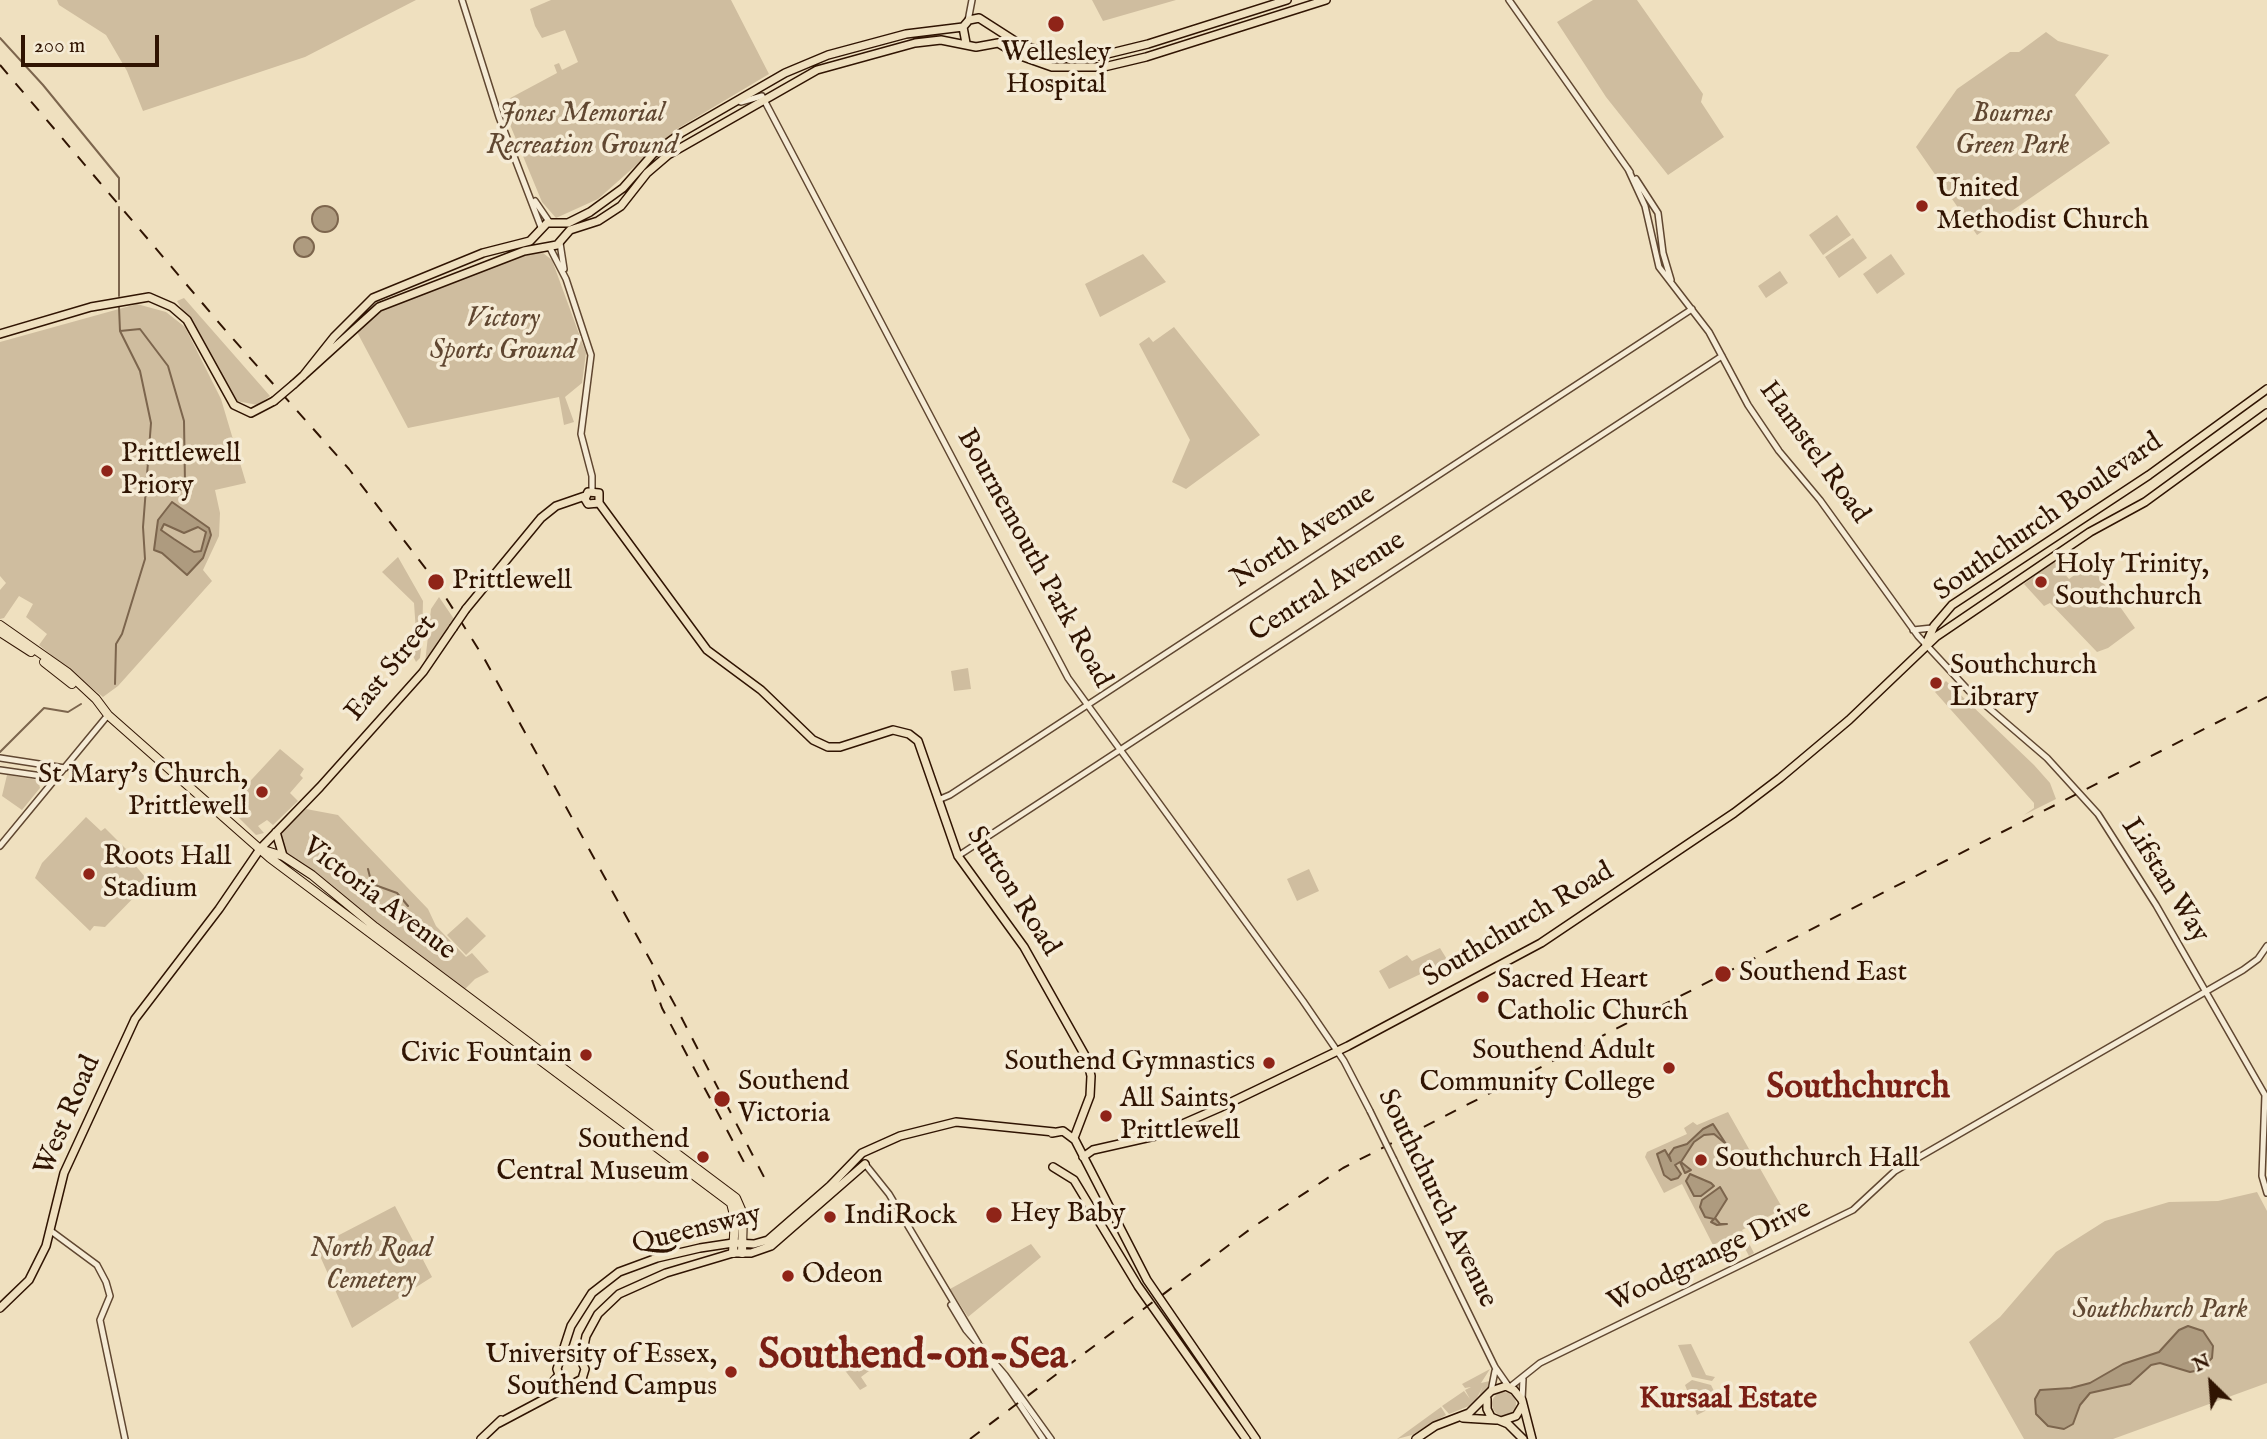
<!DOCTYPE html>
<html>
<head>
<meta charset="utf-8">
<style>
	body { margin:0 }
	#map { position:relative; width:2267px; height:1439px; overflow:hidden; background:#efe0bf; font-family:"IM FELL English",serif }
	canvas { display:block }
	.north { position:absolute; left:2176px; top:1348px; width:70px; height:70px; -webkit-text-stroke:5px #f5ebd5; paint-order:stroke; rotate:335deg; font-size:19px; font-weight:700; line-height:28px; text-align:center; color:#301402 }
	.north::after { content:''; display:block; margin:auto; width:24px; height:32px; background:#301402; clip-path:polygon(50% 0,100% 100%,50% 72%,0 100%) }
	.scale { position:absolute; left:21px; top:35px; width:138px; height:32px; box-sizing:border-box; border:4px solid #301402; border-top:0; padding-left:9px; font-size:21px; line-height:24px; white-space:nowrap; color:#301402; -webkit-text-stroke:5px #f5ebd5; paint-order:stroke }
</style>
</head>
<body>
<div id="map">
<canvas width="2267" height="1439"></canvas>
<div class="north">N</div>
<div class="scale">200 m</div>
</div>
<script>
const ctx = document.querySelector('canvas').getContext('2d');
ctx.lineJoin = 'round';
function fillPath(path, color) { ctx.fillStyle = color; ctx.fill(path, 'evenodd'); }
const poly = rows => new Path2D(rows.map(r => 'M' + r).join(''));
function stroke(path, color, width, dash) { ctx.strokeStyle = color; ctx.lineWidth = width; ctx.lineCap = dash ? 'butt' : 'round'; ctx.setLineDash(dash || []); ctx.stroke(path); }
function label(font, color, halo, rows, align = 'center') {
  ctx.font = font + ' "IM FELL English",serif'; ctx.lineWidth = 7; ctx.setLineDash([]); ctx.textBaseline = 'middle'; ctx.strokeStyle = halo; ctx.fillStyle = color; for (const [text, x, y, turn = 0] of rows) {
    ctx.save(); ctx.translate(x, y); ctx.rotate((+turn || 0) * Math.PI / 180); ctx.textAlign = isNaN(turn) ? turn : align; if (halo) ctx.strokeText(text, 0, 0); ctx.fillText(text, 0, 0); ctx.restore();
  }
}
fillPath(poly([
	[57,0,416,0,305,57,143,111,127,71,106,35,59,5],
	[551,0,731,0,769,74,677,129,598,199,556,218,542,202,501,103,557,73,554,65,559,63,562,70,578,62,565,30,542,38,535,26,530,9],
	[1092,0,1176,0,1103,21],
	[1593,0,1637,0,1703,94,1701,102,1724,137,1668,175,1606,97,1557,22],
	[2046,32,2058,41,2109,55,2075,95,2110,143,1977,235,1916,147,1957,89,2010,52,2019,52],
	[1837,215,1851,235,1823,255,1809,235],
	[1853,238,1867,258,1839,278,1825,257],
	[543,253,552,260,586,353,582,383,565,397,574,422,564,425,559,397,408,428,357,332,375,314,397,302,519,254],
	[1143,254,1166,282,1100,317,1085,284],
	[1891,254,1905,274,1877,294,1863,274],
	[1780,271,1788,283,1766,298,1758,286],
	[184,298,270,396,258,405,236,401,177,301],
	[137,304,166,312,185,327,221,399,246,483,215,490,220,513,219,536,203,570,212,581,118,686,103,697,39,645,47,634,26,617,33,604,19,596,4,618,0,619,0,590,6,583,0,576,0,342],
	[1174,327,1260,435,1186,489,1172,482,1190,440,1139,344,1149,337,1153,342],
	[398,557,423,601,422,640,420,658,416,662,412,654,416,632,414,603,382,572],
	[2054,561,2069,579,2090,564,2135,628,2108,648,2097,652,2050,603,2044,606,2024,584],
	[439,597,454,619,425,663,431,609],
	[968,668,971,689,954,691,951,671],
	[1946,681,2034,765,2050,783,2056,799,2024,815,2034,808,2034,803,1935,692],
	[280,749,304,769,300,775,303,778,290,793,298,801,273,825,267,820,258,826,264,833,256,835,227,806],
	[7,775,38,780,40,788,22,810,2,796],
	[306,809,338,815,428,909,436,926,466,957,472,953,489,972,475,979,461,993,283,856,278,836],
	[86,817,101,831,105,828,132,855,130,859,145,877,141,881,144,887,105,927,94,926,90,931,35,878,42,863],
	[1309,869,1319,891,1297,901,1287,879],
	[467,917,486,936,466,955,447,935],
	[1440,948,1448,961,1389,989,1379,971,1407,955,1412,961],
	[1728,1112,1783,1209,1742,1230,1754,1253,1749,1256,1737,1233,1713,1245,1682,1184,1664,1193,1645,1157,1647,1152,1687,1134,1684,1128,1693,1122,1697,1125],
	[2257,1192,2267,1211,2267,1383,2113,1439,2024,1439,1969,1342,2000,1317,2056,1252,2105,1221,2169,1202,2218,1201],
	[395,1206,432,1277,352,1328,316,1247],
	[1031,1244,1041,1257,968,1317,950,1289],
	[1691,1344,1706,1375,1715,1377,1712,1381,1692,1377,1678,1345],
	[846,1352,855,1354,869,1371,861,1377,867,1386,860,1390,840,1364,847,1358],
	[1490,1369,1481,1383,1494,1380,1482,1400,1475,1405,1483,1386,1474,1404,1449,1414,1442,1406,1464,1391,1470,1399,1465,1390,1471,1387,1465,1388,1462,1384],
	[1692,1380,1711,1385,1714,1391,1704,1401,1707,1410,1697,1415,1685,1385],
	'1492 1404a12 12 0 1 1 24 0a12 12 0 1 1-24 0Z',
	[1441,1407,1446,1415,1412,1435,1397,1439]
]), '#cfbd9f');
const water = poly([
	'312 219a13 13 0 1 1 26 0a13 13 0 1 1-26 0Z',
	'294 247a10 10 0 1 1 20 0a10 10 0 1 1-20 0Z',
	[172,502,209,528,211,535,203,558,187,575,162,553,154,550,158,520,172,502],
	[164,524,184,533,198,527,206,532,201,551,194,552,174,539,161,530,164,524],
	[1713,1124,1726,1144,1714,1134,1704,1135,1694,1142,1681,1162,1691,1170,1685,1173,1680,1162,1675,1165,1681,1174,1678,1178,1671,1180,1664,1175,1657,1154,1665,1150,1671,1161,1669,1155,1674,1148,1687,1144,1703,1129,1713,1124],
	[1690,1174,1711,1183,1714,1186,1701,1196,1694,1196,1686,1181,1690,1174],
	[1720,1187,1727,1199,1715,1218,1720,1224,1727,1224,1717,1225,1711,1222,1714,1219,1705,1217,1700,1207,1702,1200,1720,1187],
	[2188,1326,2203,1331,2213,1346,2212,1358,2200,1370,2190,1372,2160,1363,2151,1365,2130,1384,2090,1393,2080,1405,2073,1424,2064,1429,2048,1426,2036,1414,2035,1399,2040,1390,2071,1388,2090,1383,2123,1364,2159,1352,2179,1330,2188,1326]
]);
fillPath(water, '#ae9b7f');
stroke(water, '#7c654d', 2);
stroke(poly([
	[0,38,43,85,119,178,119,199],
	[119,296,119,207],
	[120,331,140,329,168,366,184,421,185,484],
	[145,484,185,490],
	[115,684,116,644,122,634,145,559,143,527,151,423,140,371,120,331,119,307],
	[0,752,44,708,68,712,81,704],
	[368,869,370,877],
	[375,885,397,893,408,906],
	[412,918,413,925]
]), '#7c654d', 2);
const minor = poly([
	[462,0,499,117,541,227],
	[1509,0,1630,172],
	[968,21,972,0],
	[762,96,1068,678,1303,1001,1344,1061,1370,1111],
	[741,102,762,96],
	[1628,169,1645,206,1659,267,1709,332,1748,405,1779,451,1820,500,1918,636,1969,691,2047,758,2098,814,2156,905,2265,1095,2262,1176,2267,1193],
	[1636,179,1658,213,1663,253,1671,280],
	[535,201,550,223],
	[560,243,564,269],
	[550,248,566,279,591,355,581,434,592,476,592,490],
	[1913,630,1932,628],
	[0,758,65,768],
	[0,770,56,778],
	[938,800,950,795,1692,309],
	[0,846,108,715],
	[958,856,1722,356],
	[1394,1160,1495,1367,1509,1387],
	[865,1164,889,1194,978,1343],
	[51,1231,97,1265,106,1282,110,1296,100,1320,125,1439],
	[951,1305,966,1330,1005,1375,1051,1439],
	[992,1363,1043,1439],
	[1510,1387,1540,1363,1853,1210,1895,1171,2243,970,2258,959,2267,946],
	[1491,1391,1495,1371],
	[1522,1400,1523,1379]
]);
const major = poly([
	[966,43,963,27,969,20,979,18,1018,43,1045,53,1075,57,1099,56,1148,44,1287,0],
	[0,334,91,307,149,297,172,307,187,320,234,405,251,413,274,401],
	[303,376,334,337,373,298,483,253,530,241,547,223,568,223,590,212,623,188,653,154,681,133,785,73,828,55,906,34,963,27],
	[294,384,379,307,524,251,557,245,570,230,598,221,621,206,647,173,668,155,817,70,915,43,941,40,976,47,998,43,1018,55,1052,67,1104,67,1146,57,1326,0],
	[599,503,588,504,585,499,588,492,599,493,599,503,707,650,761,690,813,740,828,747,840,747,893,730,909,734,918,741,958,856,1024,947,1087,1059,1091,1076,1090,1096,1074,1138],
	[466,609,541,518,556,506,585,496],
	[1926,644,1934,626,1952,605,2149,475,2267,389],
	[276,832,283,856],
	[1052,1133,1063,1131,1075,1140,1147,1280,1256,1439],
	[1083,1157,1093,1150,1155,1136,1219,1108,1348,1046,1541,943,1734,813,1780,778,1849,720,1937,636,2090,532,2145,502,2267,413],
	[1053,1167,1074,1180,1138,1286,1246,1439],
	[0,1308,29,1280,46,1246,64,1173,135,1019,219,909,260,849,320,787,423,672,453,628],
	[562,1359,572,1356,581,1360],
	[569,1384,561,1380,557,1369,571,1326,592,1293,619,1272,657,1258,700,1248,733,1243,754,1244,768,1240,830,1186,862,1153,900,1136,956,1122,1054,1132],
	[543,1393,558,1376],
	[1487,1399,1487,1409,1491,1417,1508,1424,1523,1439],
	[1463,1418,1496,1420],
	[1501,1421,1516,1416,1522,1406],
	[499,1423,582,1379,585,1369,581,1360,586,1336,598,1314,619,1294,666,1273,733,1253,751,1253,771,1246,865,1164],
	[481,1439,501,1420],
	[1416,1439,1435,1426,1469,1413,1491,1391,1506,1386,1514,1390,1522,1400,1532,1439]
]);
const highway = poly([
	[0,625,67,672,96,699,108,715,270,858,731,1203,735,1219,733,1253],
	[0,632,31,652],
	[44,662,72,684],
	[260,849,283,856,312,875,375,927,736,1198,743,1214,742,1253]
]);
stroke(minor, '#604731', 8);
stroke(major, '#301402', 10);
stroke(highway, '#301402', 10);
stroke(minor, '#f5ebd5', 5);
stroke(major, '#efe0bf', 7);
stroke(highway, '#efe0bf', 8);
stroke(poly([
	[0,65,226,331,349,469,436,582,484,658,676,1007,765,1179],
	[652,980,662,1008,745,1164],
	[970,1439,1253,1227,1343,1168,2267,697]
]), '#301402', 2, [12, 12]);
const minorBridge = poly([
	[1370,1111,1394,1160]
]);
const majorBridge = poly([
	[274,401,294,384],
	[453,628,466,609]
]);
stroke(minorBridge, '#604731', 8, []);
stroke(majorBridge, '#301402', 10, []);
stroke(minorBridge, '#f5ebd5', 5);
stroke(majorBridge, '#efe0bf', 7);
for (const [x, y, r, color] of [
	[1056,24,9,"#8f2418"],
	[1922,206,7,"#8f2418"],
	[107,471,7,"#8f2418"],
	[436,582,9,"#8f2418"],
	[2041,582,7,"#8f2418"],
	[1936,683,7,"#8f2418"],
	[262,792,7,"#8f2418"],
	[89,874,7,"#8f2418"],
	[1723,974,9,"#8f2418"],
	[1483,997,7,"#8f2418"],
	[586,1055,7,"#8f2418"],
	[1269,1063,7,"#8f2418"],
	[1669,1068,7,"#8f2418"],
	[722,1099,9,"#8f2418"],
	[1106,1116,7,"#8f2418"],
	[703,1157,7,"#8f2418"],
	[1701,1160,7,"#8f2418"],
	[994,1215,9,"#8f2418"],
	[830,1217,7,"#8f2418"],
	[788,1276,7,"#8f2418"],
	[731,1372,7,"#8f2418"]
]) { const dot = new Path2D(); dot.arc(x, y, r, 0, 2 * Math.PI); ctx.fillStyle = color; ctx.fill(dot); stroke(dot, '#f5ebd5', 2.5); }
label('28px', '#301402', '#f5ebd5', [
	["Wellesley",1056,54,"center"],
	["Hospital",1056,86,"center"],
	["United",1936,190],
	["Methodist Church",1936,222],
	["Prittlewell",121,455],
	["Priory",121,487],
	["Holy Trinity,",2055,566],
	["Southchurch",2055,598],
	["Prittlewell",452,582],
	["Southchurch",1950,667],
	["Library",1950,699],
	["St Mary's Church,",248,776,"right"],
	["Prittlewell",248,808,"right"],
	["Roots Hall",103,858],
	["Stadium",103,890],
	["Southend East",1739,974],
	["Sacred Heart",1497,981],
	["Catholic Church",1497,1013],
	["Southend Adult",1655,1052,"right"],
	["Community College",1655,1084,"right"],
	["Civic Fountain",572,1055,"right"],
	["Southend Gymnastics",1255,1063,"right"],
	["Southend",738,1083],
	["Victoria",738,1115],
	["All Saints,",1120,1100],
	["Prittlewell",1120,1132],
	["Southend",689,1141,"right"],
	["Central Museum",689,1173,"right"],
	["Southchurch Hall",1715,1160],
	["Hey Baby",1010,1215],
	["IndiRock",844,1217],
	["Odeon",802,1276],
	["University of Essex,",717,1356,"right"],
	["Southend Campus",717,1388,"right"]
], 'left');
label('italic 28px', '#604731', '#f5ebd5', [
	["Jones Memorial",582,115],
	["Recreation Ground",582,147],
	["Bournes",2012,115],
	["Green Park",2012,147],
	["Victory",503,320],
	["Sports Ground",503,352],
	["North Road",371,1250],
	["Cemetery",371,1282],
	["Southchurch Park",2160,1311]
]);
label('28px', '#301402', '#f5ebd5', [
	["Hamstel Road",1813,453,54],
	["Southchurch Boulevard",2049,518,-35],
	["North Avenue",1304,538,-33],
	["Bournemouth Park Road",1033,559,61],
	["Central Avenue",1328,588,-33],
	["East Street",392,669,-51],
	["Lifstan Way",2164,881,58],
	["Sutton Road",1012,892,57],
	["Victoria Avenue",378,900,37],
	["Southchurch Road",1519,926,-31],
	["West Road",69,1116,-67],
	["Southchurch Avenue",1436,1199,64],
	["Queensway",697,1231,-14],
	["Woodgrange Drive",1710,1257,-26]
]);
label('bold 30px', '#7a1f14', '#f5ebd5', [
	["Kursaal Estate",1728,1401]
]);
label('bold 35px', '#7a1f14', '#f5ebd5', [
	["Southchurch",1858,1090]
]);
label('bold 42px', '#7a1f14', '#f5ebd5', [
	["Southend-on-Sea",913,1358]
]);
</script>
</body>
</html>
